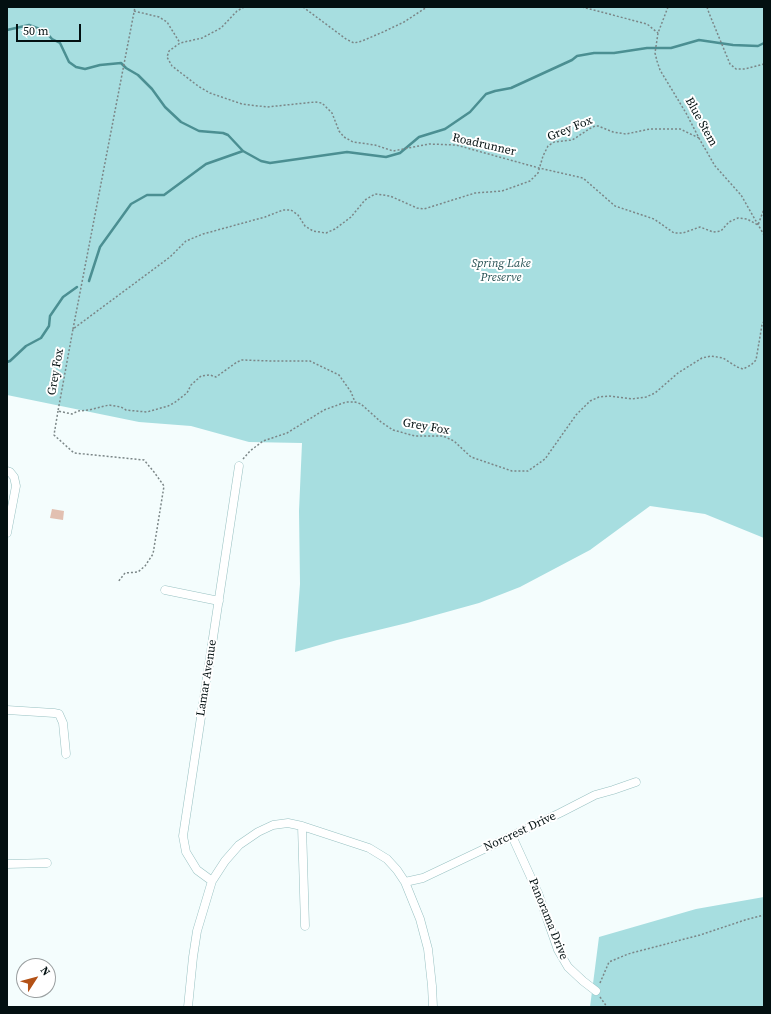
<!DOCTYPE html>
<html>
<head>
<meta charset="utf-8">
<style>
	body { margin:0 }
	#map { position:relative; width:771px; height:1014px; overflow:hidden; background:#f4fdfd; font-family:"Source Serif 4",serif }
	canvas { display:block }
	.frame { position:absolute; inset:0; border:8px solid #031011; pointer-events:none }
	.north { position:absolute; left:16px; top:958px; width:40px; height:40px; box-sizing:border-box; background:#fff; border:1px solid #9a9fa0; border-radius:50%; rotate:54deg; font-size:11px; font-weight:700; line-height:16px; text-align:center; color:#031011 }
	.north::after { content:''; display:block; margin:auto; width:14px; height:18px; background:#b35116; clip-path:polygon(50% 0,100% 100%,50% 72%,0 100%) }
	.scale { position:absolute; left:16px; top:24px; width:65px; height:18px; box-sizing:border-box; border:2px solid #031011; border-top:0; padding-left:5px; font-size:12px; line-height:14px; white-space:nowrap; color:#031011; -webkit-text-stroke:3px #fff; paint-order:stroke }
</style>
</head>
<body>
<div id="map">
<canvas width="771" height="1014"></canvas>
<div class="frame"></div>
<div class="north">N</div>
<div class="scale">50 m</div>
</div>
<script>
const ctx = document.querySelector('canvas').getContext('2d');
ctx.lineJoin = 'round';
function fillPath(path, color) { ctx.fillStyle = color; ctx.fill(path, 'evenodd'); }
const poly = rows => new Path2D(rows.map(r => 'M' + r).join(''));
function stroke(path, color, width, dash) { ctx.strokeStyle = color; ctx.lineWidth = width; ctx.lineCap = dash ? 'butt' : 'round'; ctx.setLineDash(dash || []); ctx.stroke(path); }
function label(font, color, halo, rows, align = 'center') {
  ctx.font = font + ' "Source Serif 4",serif'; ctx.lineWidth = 4; ctx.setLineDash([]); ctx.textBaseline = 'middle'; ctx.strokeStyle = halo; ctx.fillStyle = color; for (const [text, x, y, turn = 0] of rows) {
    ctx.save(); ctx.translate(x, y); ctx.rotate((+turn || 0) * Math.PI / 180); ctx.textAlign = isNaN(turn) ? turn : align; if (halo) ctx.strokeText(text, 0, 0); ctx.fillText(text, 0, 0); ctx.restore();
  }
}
fillPath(poly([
	[7,7,764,7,764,538,705,514,650,506,590,550,520,587,479,603,407,623,337,640,295,652,300,584,299,511,302,443,249,442,191,426,139,422,7,395],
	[764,897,764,1007,590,1007,599,937,696,909]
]), '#a7dee0');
stroke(poly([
	[7,30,29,25,45,31,52,39,60,43,69,62,76,67,85,69,100,65,121,63,126,68,138,75,152,89,165,107,181,122,199,131,223,133,228,135,243,151,261,161,270,163,347,152,386,157,400,153,419,137,445,129,470,112,486,94,495,91,511,88,572,60,577,56,594,53,614,53,647,48,671,48,699,40,733,45,758,46,764,43],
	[89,281,100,247,131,204,147,195,164,195,206,164,243,151],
	[7,362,10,361,26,346,41,338,49,326,50,316,63,297,77,287]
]), '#4b8f92', 2.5);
fillPath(poly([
	[52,509,64,511,63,520,50,518]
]), '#e2c0b1');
const minor = poly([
	[7,471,10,472,14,477,16,486,7,533],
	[165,590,219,601],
	[7,710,54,713,59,714,63,723,66,754],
	[302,826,305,926],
	[512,836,538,893,558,950,568,967,583,981,596,991],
	[7,864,47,863],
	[212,881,197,870,186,852,183,836,239,466],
	[405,882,423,878,560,813,595,795,613,790,636,782],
	[188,1007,193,957,197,931,212,881,225,861,239,845,258,832,273,825,288,823,302,826,369,848,387,859,397,870,405,882,420,919,428,949,432,986,433,1007]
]);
stroke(minor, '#98c1c2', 9);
stroke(poly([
	[244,7,237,11,221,28,202,38,180,43,169,51,167,57,172,66,198,86,210,93,242,104,267,107,315,102,322,103,332,113,339,131,344,137,353,142,375,145,393,151,429,144,456,145,539,168,583,178,615,206,654,219,674,233,683,233,700,227,713,232,721,231,729,222,738,218,747,219,758,225,764,209],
	[303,7,346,39,354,43,362,41,383,32,404,22,427,7],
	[582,7,647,24,658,33],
	[668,7,658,33,655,53,657,61,660,70,686,113,700,140,715,166,741,195,764,235],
	[707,7,709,13,730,64,736,69,745,69,764,64],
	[134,11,159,17,167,22,180,43],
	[699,138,680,129,650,129,626,134,613,132,598,126,595,126,589,129,577,137,572,140,554,142,548,146,543,156,538,173,530,181,502,191,475,193,424,209,417,208,390,196,375,194,365,200,351,217,335,229,326,233,313,231,305,226,298,215,291,210,283,210,265,217,203,234,186,241,170,257,73,329,58,411,72,414,78,411,89,410,109,405,121,407,126,410,136,411,147,412,168,406,174,403,187,393,191,385,201,376,210,375,216,377,237,362,242,360,272,361,310,361,339,375,351,392,355,402,361,404,381,422,393,430,415,436,443,436,454,441,471,457,512,471,528,471,545,459,576,415,590,401,599,397,609,396,632,399,646,397,655,393,678,373,702,358,711,356,723,358,737,367,743,369,751,365,756,360,762,325,764,321],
	[73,329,135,7],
	[58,411,54,435,74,453,144,460,154,472,164,486,153,554,145,566,138,572,125,573,118,582],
	[243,459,250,451,263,441,287,433,324,410,346,402,355,402],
	[600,983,609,962,628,954,700,935,745,920,764,915],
	[600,997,607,1007]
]), '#7b8687', 1.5, [2, 2]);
stroke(minor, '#fff', 8);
label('12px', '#031011', '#fff', [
	["Blue Stem",701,122,61],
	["Grey Fox",570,129,-22],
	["Roadrunner",484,145,13],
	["Grey Fox",56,372,-80],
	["Grey Fox",426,427,10],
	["Lamar Avenue",207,678,-81],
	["Norcrest Drive",520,832,-25],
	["Panorama Drive",548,919,68]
]);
label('italic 12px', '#275153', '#fff', [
	["Spring Lake",501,264],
	["Preserve",501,278]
]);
</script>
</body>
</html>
